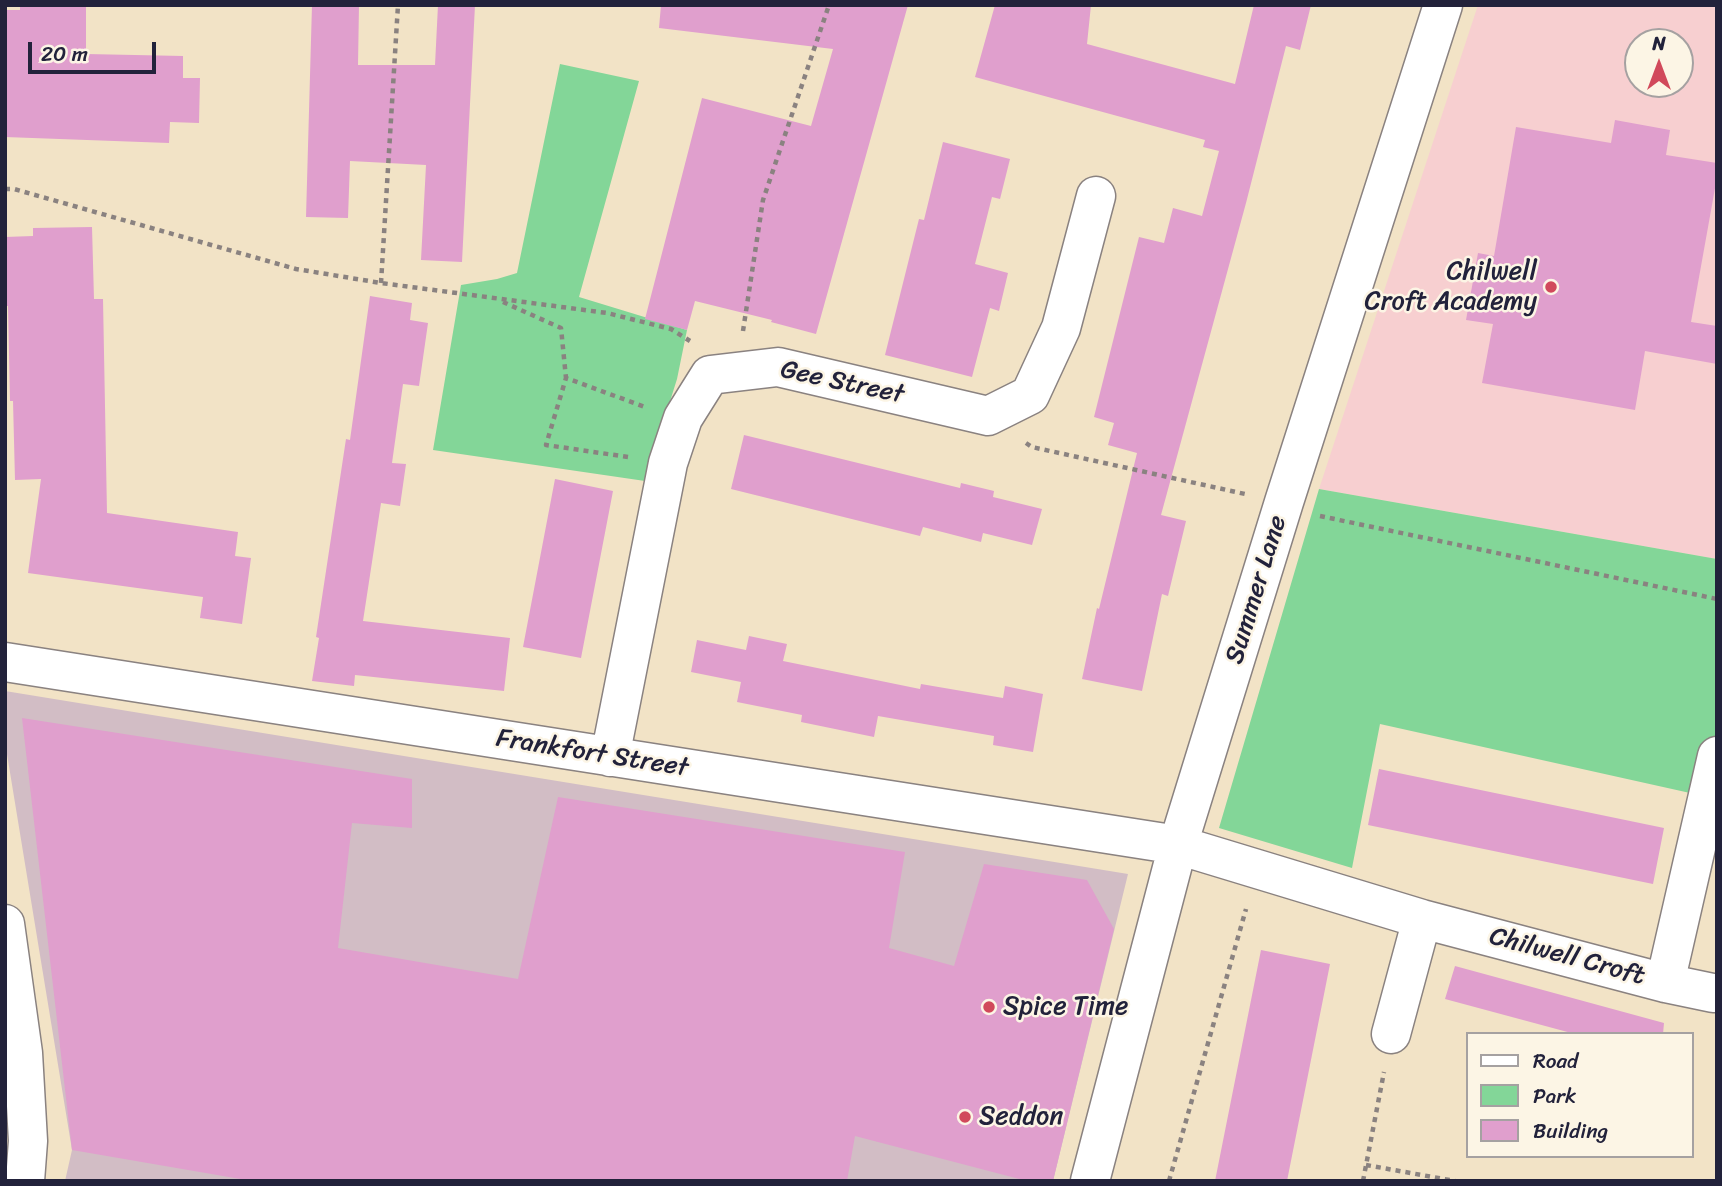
<!DOCTYPE html>
<html>
<head>
<meta charset="utf-8">
<style>
	body { margin:0 }
	#map { position:relative; width:1722px; height:1186px; overflow:hidden; background:#f2e3c6; font-family:Sriracha,sans-serif }
	canvas { display:block }
	.frame { position:absolute; inset:0; border:7px solid #22223b; pointer-events:none }
	.legend { position:absolute; left:1466px; top:1032px; width:228px; height:126px; box-sizing:border-box; background:#fcf5e5; border:2px solid #a5a1a1; margin:0; padding:9px 12px; list-style:none; font-size:21px; color:#22223b }
	.legend li { display:flex; align-items:center; gap:14px; height:35px }
	.legend b { width:35px; border:2px solid #a5a1a1 }
	.north { position:absolute; left:1624px; top:28px; width:70px; height:70px; box-sizing:border-box; background:#fcf5e5; border:2px solid #a5a1a1; border-radius:50%; rotate:0deg; font-size:19px; font-weight:700; line-height:28px; text-align:center; color:#22223b }
	.north::after { content:''; display:block; margin:auto; width:24px; height:32px; background:#d1495b; clip-path:polygon(50% 0,100% 100%,50% 72%,0 100%) }
	.scale { position:absolute; left:28px; top:42px; width:128px; height:32px; box-sizing:border-box; border:4px solid #22223b; border-top:0; padding-left:9px; font-size:21px; line-height:24px; white-space:nowrap; color:#22223b; -webkit-text-stroke:5px #fcf5e5; paint-order:stroke }
</style>
</head>
<body>
<div id="map">
<canvas width="1722" height="1186"></canvas>
<div class="frame"></div>
<ul class="legend">
<li><b style="height:9px;background:#fff"></b>Road</li>
<li><b style="height:19px;background:#83d698"></b>Park</li>
<li><b style="height:19px;background:#e09fcd"></b>Building</li>
</ul>
<div class="north">N</div>
<div class="scale">20 m</div>
</div>
<script>
const ctx = document.querySelector('canvas').getContext('2d');
ctx.lineJoin = 'round';
function fillPath(path, color) { ctx.fillStyle = color; ctx.fill(path, 'evenodd'); }
const poly = rows => new Path2D(rows.map(r => 'M' + r).join(''));
function stroke(path, color, width, dash) { ctx.strokeStyle = color; ctx.lineWidth = width; ctx.lineCap = dash ? 'butt' : 'round'; ctx.setLineDash(dash || []); ctx.stroke(path); }
function label(font, color, halo, rows, align = 'center') {
  ctx.font = font + ' Sriracha,sans-serif'; ctx.lineWidth = 5; ctx.setLineDash([]); ctx.textBaseline = 'middle'; ctx.strokeStyle = halo; ctx.fillStyle = color; for (const [text, x, y, turn = 0] of rows) {
    ctx.save(); ctx.translate(x, y); ctx.rotate((+turn || 0) * Math.PI / 180); ctx.textAlign = isNaN(turn) ? turn : align; if (halo) ctx.strokeText(text, 0, 0); ctx.fillText(text, 0, 0); ctx.restore();
  }
}
fillPath(poly([
	[1478,5,1717,5,1717,559,1319,489],
	[1638,42,1680,42,1680,84,1638,84]
]), '#f7cfd0');
fillPath(poly([
	[5,691,1128,874,1053,1181,65,1181,72,1150,5,742]
]), '#d2bdc5');
fillPath(poly([
	[560,64,639,81,579,297,687,330,677,379,645,481,433,450,461,285,497,279,517,273],
	[1319,489,1717,559,1717,799,1380,724,1352,868,1219,828]
]), '#83d698');
fillPath(poly([
	[20,5,86,5,86,54,183,56,183,78,200,78,199,123,170,122,169,143,5,137,5,10,20,10],
	[312,5,359,5,358,65,435,65,438,5,475,5,462,262,421,260,426,165,350,161,348,218,306,217],
	[661,5,908,5,816,334,771,322,772,320,695,301,687,330,645,319,702,98,811,126,833,49,659,28],
	[995,5,1091,5,1087,44,1235,84,1254,5,1311,5,1300,50,1286,46,1246,203,1161,515,1186,521,1168,596,1162,594,1142,691,1082,679,1097,608,1099,609,1137,453,1108,445,1114,423,1094,417,1139,237,1164,243,1173,208,1202,216,1219,151,1203,147,1205,140,975,77],
	[1615,120,1670,130,1666,155,1717,163,1717,177,1691,322,1717,326,1717,364,1645,351,1635,410,1482,383,1493,324,1466,320,1478,253,1494,256,1516,127,1611,143],
	[943,142,1010,159,1000,199,992,197,975,264,1008,273,999,311,990,308,972,377,885,355,919,219,924,220],
	[92,227,94,299,103,299,107,513,238,532,235,556,251,558,242,624,200,618,203,597,28,573,41,479,15,480,13,401,10,401,8,306,5,306,5,237,33,236,33,228],
	[370,296,412,303,410,320,428,323,419,386,403,384,392,463,406,464,400,506,381,503,363,621,510,638,504,691,355,675,354,686,312,681,319,638,316,637,346,439,350,440],
	[744,435,960,488,961,483,994,491,993,497,1042,509,1032,545,983,533,981,542,923,527,920,536,731,489],
	[555,479,613,491,581,658,523,647],
	[749,636,787,644,783,661,920,689,921,684,1003,698,1005,686,1043,694,1033,752,993,745,994,736,878,716,874,737,801,722,802,715,737,702,741,682,691,672,697,640,746,650],
	[22,718,412,779,412,828,352,823,338,948,518,979,558,797,905,852,889,948,954,966,984,864,1087,880,1114,929,1053,1181,1027,1181,855,1136,847,1181,252,1181,72,1150],
	[1379,769,1664,828,1653,884,1368,825],
	[1261,950,1330,964,1287,1181,1215,1181],
	[1455,966,1664,1023,1663,1034,1575,1034,1445,999]
]), '#e09fcd');
const minor = poly([
	[5,662,1178,845,1422,919,1665,983,1713,993],
	[610,757,668,463,683,418,710,375,778,367,988,416,1030,395,1061,328,1096,196],
	[5,924,23,1053,28,1141,25,1181],
	[1665,983,1717,756],
	[1391,1034,1422,919],
	[1090,1181,1178,845,1284,502,1443,5]
]);
stroke(minor, '#8a8280', 41);
stroke(poly([
	[5,189,14,189,296,269,381,283,607,313,671,329,690,341],
	[381,283,398,5],
	[503,302,561,328,566,378],
	[743,331,763,200,829,5],
	[1026,443,1032,447,1245,494],
	[628,457,546,445,566,378,645,407],
	[1320,516,1717,599],
	[1366,1165,1455,1181],
	[1169,1181,1246,909],
	[1363,1181,1384,1072]
]), '#8a8280', 4.5, [5, 5]);
stroke(minor, '#fff', 38);
for (const [x, y, r, color] of [
	[1551,287,7,"#d1495b"],
	[989,1007,7,"#d1495b"],
	[965,1117,7,"#d1495b"]
]) { const dot = new Path2D(); dot.arc(x, y, r, 0, 2 * Math.PI); ctx.fillStyle = color; ctx.fill(dot); stroke(dot, '#fcf5e5', 2.5); }
label('26px', '#22223b', '#fcf5e5', [
	["Chilwell",1537,272,"right"],
	["Croft Academy",1537,302,"right"],
	["Spice Time",1003,1007],
	["Seddon",979,1117]
], 'left');
label('26px', '#22223b', '#fcf5e5', [
	["Gee Street",842,383,12],
	["Summer Lane",1257,590,-73],
	["Frankfort Street",592,754,9],
	["Chilwell Croft",1567,957,15]
]);
</script>
</body>
</html>
